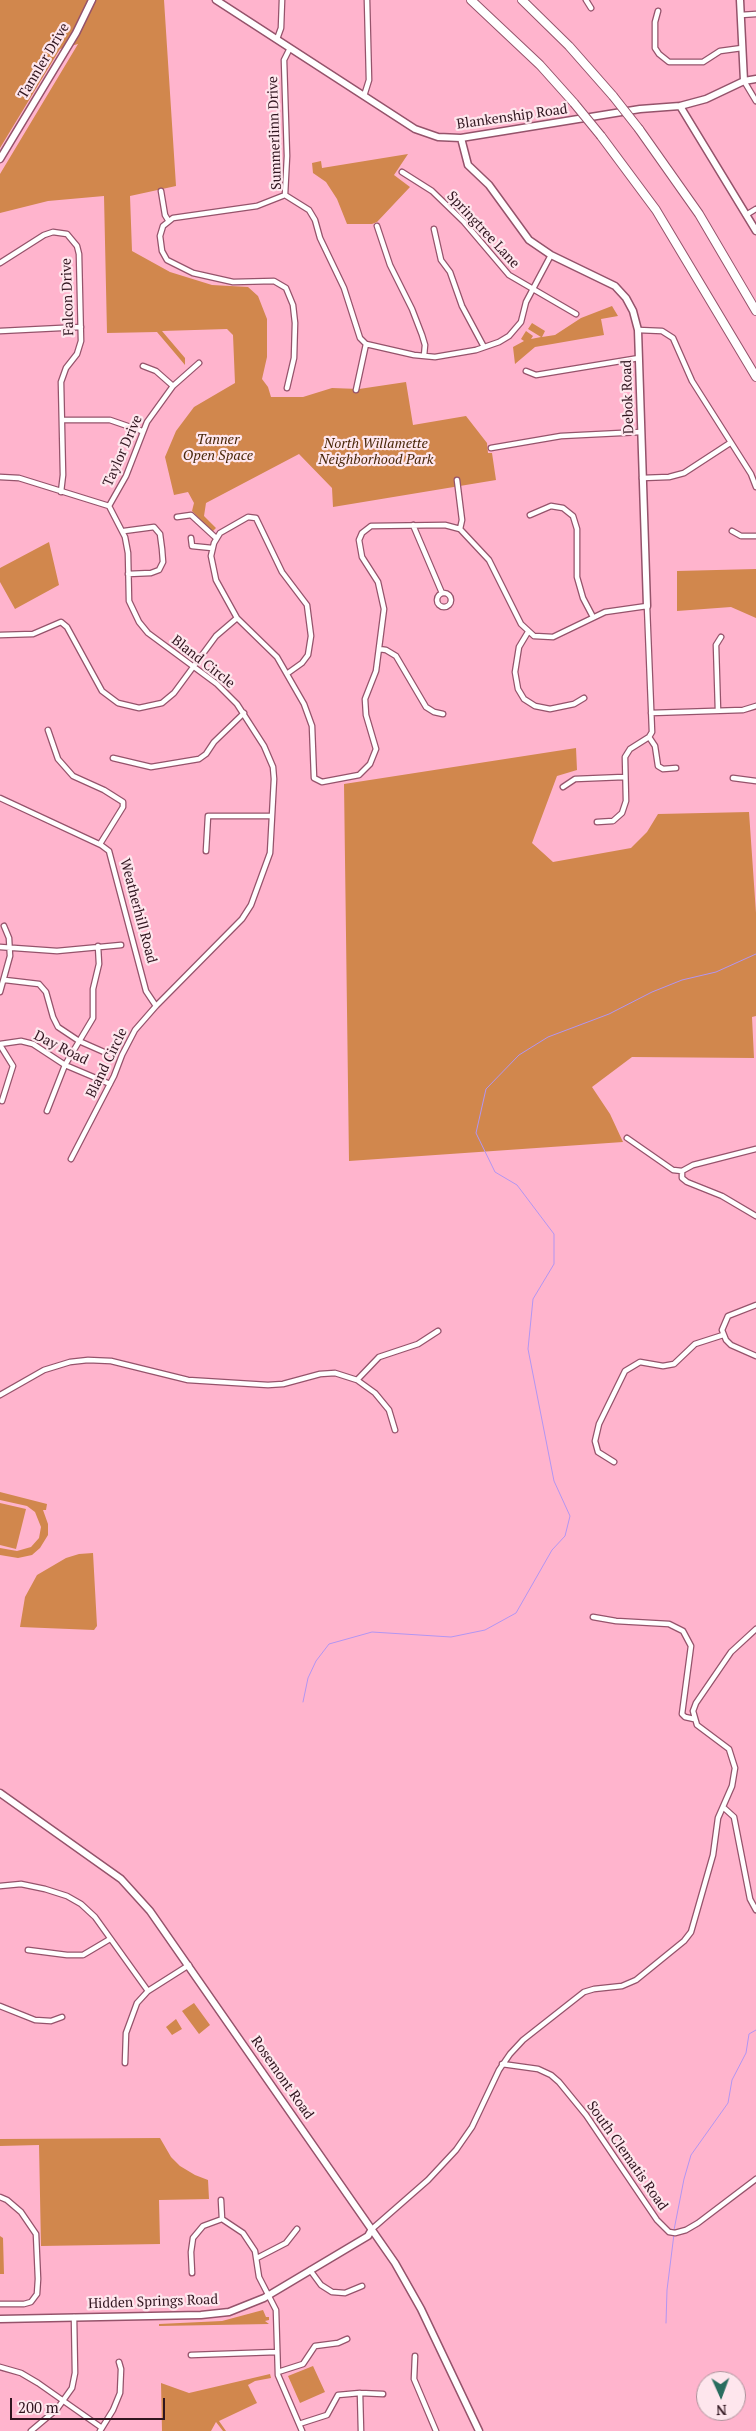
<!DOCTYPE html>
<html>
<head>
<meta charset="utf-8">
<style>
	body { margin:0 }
	#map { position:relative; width:756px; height:2431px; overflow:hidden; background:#ffb4cd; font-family:"PT Serif",serif }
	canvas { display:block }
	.north { position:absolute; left:696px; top:2371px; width:50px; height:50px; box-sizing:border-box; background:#fee6ed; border:1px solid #ac929b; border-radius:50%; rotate:178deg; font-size:14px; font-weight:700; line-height:20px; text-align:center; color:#30151f }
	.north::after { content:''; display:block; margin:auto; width:18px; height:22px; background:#296d5f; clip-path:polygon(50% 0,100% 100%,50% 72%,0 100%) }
	.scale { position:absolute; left:10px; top:2398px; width:155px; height:22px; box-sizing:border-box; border:2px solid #30151f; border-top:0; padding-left:6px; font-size:15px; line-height:18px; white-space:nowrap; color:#30151f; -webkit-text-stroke:4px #fee6ed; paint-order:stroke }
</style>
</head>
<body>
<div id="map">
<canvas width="756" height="2431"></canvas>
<div class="north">N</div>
<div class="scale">200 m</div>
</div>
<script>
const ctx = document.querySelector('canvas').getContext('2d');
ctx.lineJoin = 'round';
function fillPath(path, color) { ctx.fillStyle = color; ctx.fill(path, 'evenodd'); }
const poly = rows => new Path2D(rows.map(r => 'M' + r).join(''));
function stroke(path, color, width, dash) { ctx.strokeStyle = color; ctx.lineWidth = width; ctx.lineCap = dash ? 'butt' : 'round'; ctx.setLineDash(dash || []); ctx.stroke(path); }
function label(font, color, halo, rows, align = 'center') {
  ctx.font = font + ' "PT Serif",serif'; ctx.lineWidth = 4.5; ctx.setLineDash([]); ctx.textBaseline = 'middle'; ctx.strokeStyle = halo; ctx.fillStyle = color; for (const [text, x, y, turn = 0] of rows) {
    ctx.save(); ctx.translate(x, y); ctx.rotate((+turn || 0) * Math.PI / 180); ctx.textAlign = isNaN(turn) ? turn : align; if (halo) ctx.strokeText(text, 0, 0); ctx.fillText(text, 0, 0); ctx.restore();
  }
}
fillPath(poly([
	[0,0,164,0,176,186,130,196,132,251,170,272,212,285,248,287,258,296,267,319,267,357,262,379,268,387,271,397,303,397,332,388,359,389,406,382,413,425,466,416,487,443,488,453,492,453,496,480,333,507,332,488,299,454,206,503,204,516,216,528,212,532,192,511,194,503,188,492,174,495,165,457,176,431,194,407,235,383,233,335,227,329,162,331,185,358,185,365,157,332,107,333,104,196,48,201,0,213,0,174,78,44,60,49,0,148],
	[408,154,394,175,410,187,377,222,372,224,347,224,337,199,326,182,313,173,312,163,321,161,322,168],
	[612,306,618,316,601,319,604,335,535,347,515,364,513,347,524,341,521,339,526,331,533,336,531,339,541,337,528,329,532,323,545,331,542,337,555,335,581,318],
	[49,542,59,585,15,609,0,582,0,568],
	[756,569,756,618,731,607,677,611,677,571],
	[576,748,577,770,557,776,532,843,553,862,631,848,647,832,658,814,749,812,756,913,756,1016,752,1017,754,1058,632,1057,592,1087,610,1114,623,1142,349,1161,344,784],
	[0,1492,47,1504,46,1510,43,1510,48,1524,48,1535,40,1548,32,1555,18,1558,0,1555,0,1548,17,1551,31,1547,39,1538,41,1527,35,1512,27,1506,0,1500],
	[0,1503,26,1509,16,1549,0,1545],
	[93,1553,97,1626,94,1630,20,1627,25,1597,37,1575,66,1558,79,1554],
	[194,2003,210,2025,199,2034,182,2011],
	[176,2019,182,2029,172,2035,166,2027],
	[160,2138,171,2157,180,2166,195,2175,208,2180,209,2199,159,2200,160,2244,41,2246,39,2145,0,2146,0,2139],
	[0,2236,3,2238,4,2274,0,2274],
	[263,2310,266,2317,269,2317,269,2320,265,2321,269,2324,159,2326,159,2324,222,2321],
	[313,2366,325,2392,300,2403,288,2376],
	[270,2374,271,2378,255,2381,248,2385,257,2403,219,2421,226,2431,223,2431,216,2422,211,2431,162,2431,161,2383,189,2393]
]), '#d1874d');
stroke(poly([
	[303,1702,308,1678,316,1661,329,1644,372,1632,451,1637,485,1630,516,1613,552,1550,565,1536,570,1516,554,1481,528,1349,533,1299,554,1264,554,1234,517,1185,495,1172,476,1133,486,1089,519,1055,548,1037,609,1014,652,992,682,980,716,972,756,954],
	[674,2230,684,2179,691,2155,728,2103,732,2080,746,2053,749,2034,756,2030],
	[666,2323,667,2290,674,2234]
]), '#b295f2', 1);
const street = poly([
	[586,0,591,8],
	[658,11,655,22,655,48,659,54,669,62,703,62,720,51,742,48],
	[741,15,756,14],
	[277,39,281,28,282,0],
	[744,81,756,101],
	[364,96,369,80,367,0],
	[402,172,432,191,464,222,509,275,576,314],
	[161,191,165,215,168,220],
	[285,195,309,210,315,220,320,238,344,288,360,338,366,344,414,355,435,357,476,350,499,342,509,336,521,322,526,302,551,255],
	[285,195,257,206,173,218,163,226,160,236,162,251,167,260,193,273,233,282,274,281,286,288,293,305,295,323,294,358,287,388],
	[285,195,287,156,284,60,290,48],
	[746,215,756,209],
	[377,226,390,265,412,309,422,335,425,345,424,356],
	[434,229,441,260,450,272,462,306,484,347],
	[0,263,44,235,53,232,67,234,77,246,79,254,81,341,77,354,66,368,61,382,63,475,61,492],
	[638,330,662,331,673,338,692,381,751,474,756,487],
	[0,331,81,327],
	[143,366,156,371,173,386],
	[526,371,536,375,639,358],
	[356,390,366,344],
	[62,420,110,420,142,431],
	[491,448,561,436,641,432],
	[0,477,19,478,109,506,125,537,128,553,129,601,139,622,148,633,217,684,237,704,264,746,273,767,274,779,270,853,251,905,242,919,156,1006,135,1030,122,1055,114,1076,71,1159],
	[642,478,669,477,684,473,730,443],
	[457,480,462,520,460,529],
	[109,506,126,476,147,422,173,386,199,363],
	[530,515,551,506,563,508,573,516,577,529,577,577,583,598,593,617],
	[177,517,191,515,216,538],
	[413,525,442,593],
	[124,531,154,527,160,534,162,549,163,562,159,570,151,573,128,574],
	[732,531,741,536,756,536],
	[191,538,192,546,212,548],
	'437 600a7 7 0 1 1 14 0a7 7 0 1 1-14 0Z',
	[528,632,519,647,515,672,518,689,524,699,535,706,550,709,574,704,584,698],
	[0,635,33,634,61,622,67,627,102,691,118,703,139,708,162,703,174,693,216,636,237,618],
	[379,649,386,650,396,656,426,707,434,712,443,714],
	[288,673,302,663,308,655,311,636,307,605,282,572,256,518,248,517,220,533,214,543,211,556,216,580,237,618,277,657,304,704,312,726,314,778,322,782,359,775,370,764,376,749,366,715,365,699,376,671,384,609,378,582,362,557,359,540,362,533,371,526,445,525,460,529,489,560,521,624,534,636,553,637,605,612,647,606,652,732,649,737],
	[718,711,716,645,721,637],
	[651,713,743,710,756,706],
	[48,730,58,759,73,776,104,790,123,802,123,807,100,844],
	[649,737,655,746,658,766,663,769,676,768],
	[113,758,151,767,199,759,206,754,214,742,244,713],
	[733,778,756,781],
	[563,787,575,779,624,777],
	[0,798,101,845,109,851,146,991,156,1006],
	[597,822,613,821,622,813,626,801,625,757,630,749,649,737],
	[206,851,208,816,272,816],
	[0,947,57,951,121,945],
	[5,980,39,984,46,992,53,1017,58,1027,79,1041,104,1052],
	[0,992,10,956,9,938,4,926],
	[0,1044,21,1041,33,1044,65,1065,110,1084],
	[0,1045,13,1066,2,1101],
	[47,1111,65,1065,93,1018,93,989,99,964,98,946],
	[627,1138,673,1170,682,1171],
	[682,1171,682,1178,687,1182,722,1196,756,1216],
	[682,1171,693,1165,756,1149],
	[756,1305,728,1316,722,1330,726,1340,731,1345,756,1356],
	[357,1380,379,1357,418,1344,438,1331],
	[0,1395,44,1370,70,1362,88,1360,111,1361,188,1380,268,1385,283,1384,320,1374,335,1373,357,1380,375,1393,389,1410,395,1430],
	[614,1462,598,1452,595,1441,599,1424,625,1371,640,1362,663,1366,674,1364,695,1344,723,1335],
	[593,1617,616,1621,669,1624,683,1631,691,1646,682,1714,685,1717,694,1719],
	[723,1807,734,1817,750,1899,756,1910],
	[0,1886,21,1884,45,1889,67,1896,81,1904,95,1917,148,1991],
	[28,1950,67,1955,83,1955,110,1939],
	[0,2006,35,2020,51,2021,62,2017],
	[125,2063,126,2033,137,2003,148,1991,189,1965],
	[502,2064,538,2069,551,2075,559,2082,586,2115,657,2220,669,2232,675,2233,686,2230,698,2223,756,2179],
	[0,2197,7,2200,21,2212,36,2234,38,2279,37,2294,31,2302,24,2304,0,2304],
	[221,2200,222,2219],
	[222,2219,243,2233,255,2251,259,2277,276,2310,278,2375,302,2431],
	[372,2229,428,2180,456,2150,472,2127,499,2070,510,2054,523,2040,584,1992,594,1989,622,1986,636,1980,684,1941,691,1932,713,1855,718,1818,732,1786,735,1768,729,1749,697,1725,693,1711,696,1703,731,1652,756,1629],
	[257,2258,286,2243,297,2229],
	[310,2270,321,2285,332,2292,345,2293,362,2286],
	[192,2273,191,2252,193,2238,203,2226,222,2219],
	[191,2355,277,2352],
	[415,2356,414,2379,436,2431],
	[0,2367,21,2373,38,2383,102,2428],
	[278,2372,303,2364,315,2346,338,2343,347,2339],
	[360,2393,383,2394],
	[299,2424,327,2415,338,2395,360,2393,361,2431],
	[31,2431,57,2409,72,2388,75,2373,74,2317],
	[100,2431,113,2410,120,2393,121,2369,119,2362]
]);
const secondary = poly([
	[216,0,415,129,438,137,461,138,640,109,680,106,706,99,744,81,756,79],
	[740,0,744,81],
	[680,106,756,231],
	[461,138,468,165,489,185,529,240,551,255,615,286,626,298,633,311,638,330,647,606],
	[0,159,76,33,92,0],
	[0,1793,121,1879,150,1911,395,2263,421,2309,479,2431],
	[0,2319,201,2315,229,2312,264,2298,368,2236,372,2229]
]);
const highway = poly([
	[471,0,540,65,574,103],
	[522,0,569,46,613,96],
	[639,129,699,214,756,311],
	[601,136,656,210,756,377]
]);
stroke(street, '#95536b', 7);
stroke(secondary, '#95536b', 9);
stroke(highway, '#95536b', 10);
stroke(street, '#fff', 4.5);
stroke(secondary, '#fff', 6);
stroke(highway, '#fff', 8);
const highwayBridge = poly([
	[613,96,639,129],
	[574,103,601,136]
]);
stroke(highwayBridge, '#95536b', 10, []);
stroke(highwayBridge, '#fff', 8);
label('14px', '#30151f', '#fee6ed', [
	["Tannler Drive",44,61,-59],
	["Blankenship Road",512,117,-8],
	["Summerlinn Drive",275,133,-92],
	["Springtree Lane",483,230,47],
	["Falcon Drive",68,297,-92],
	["Debok Road",628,397,-92],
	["Taylor Drive",123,451,-66],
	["Bland Circle",203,662,38],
	["Weatherhill Road",138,911,75],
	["Day Road",61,1048,27],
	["Bland Circle",107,1063,-64],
	["Rosemont Road",282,2078,55],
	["South Clematis Road",627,2156,55],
	["Hidden Springs Road",153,2302,-2]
]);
label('italic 14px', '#482709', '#fee6ed', [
	["Tanner",218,440],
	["Open Space",218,456],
	["North Willamette",376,444],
	["Neighborhood Park",376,460]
]);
</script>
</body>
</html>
